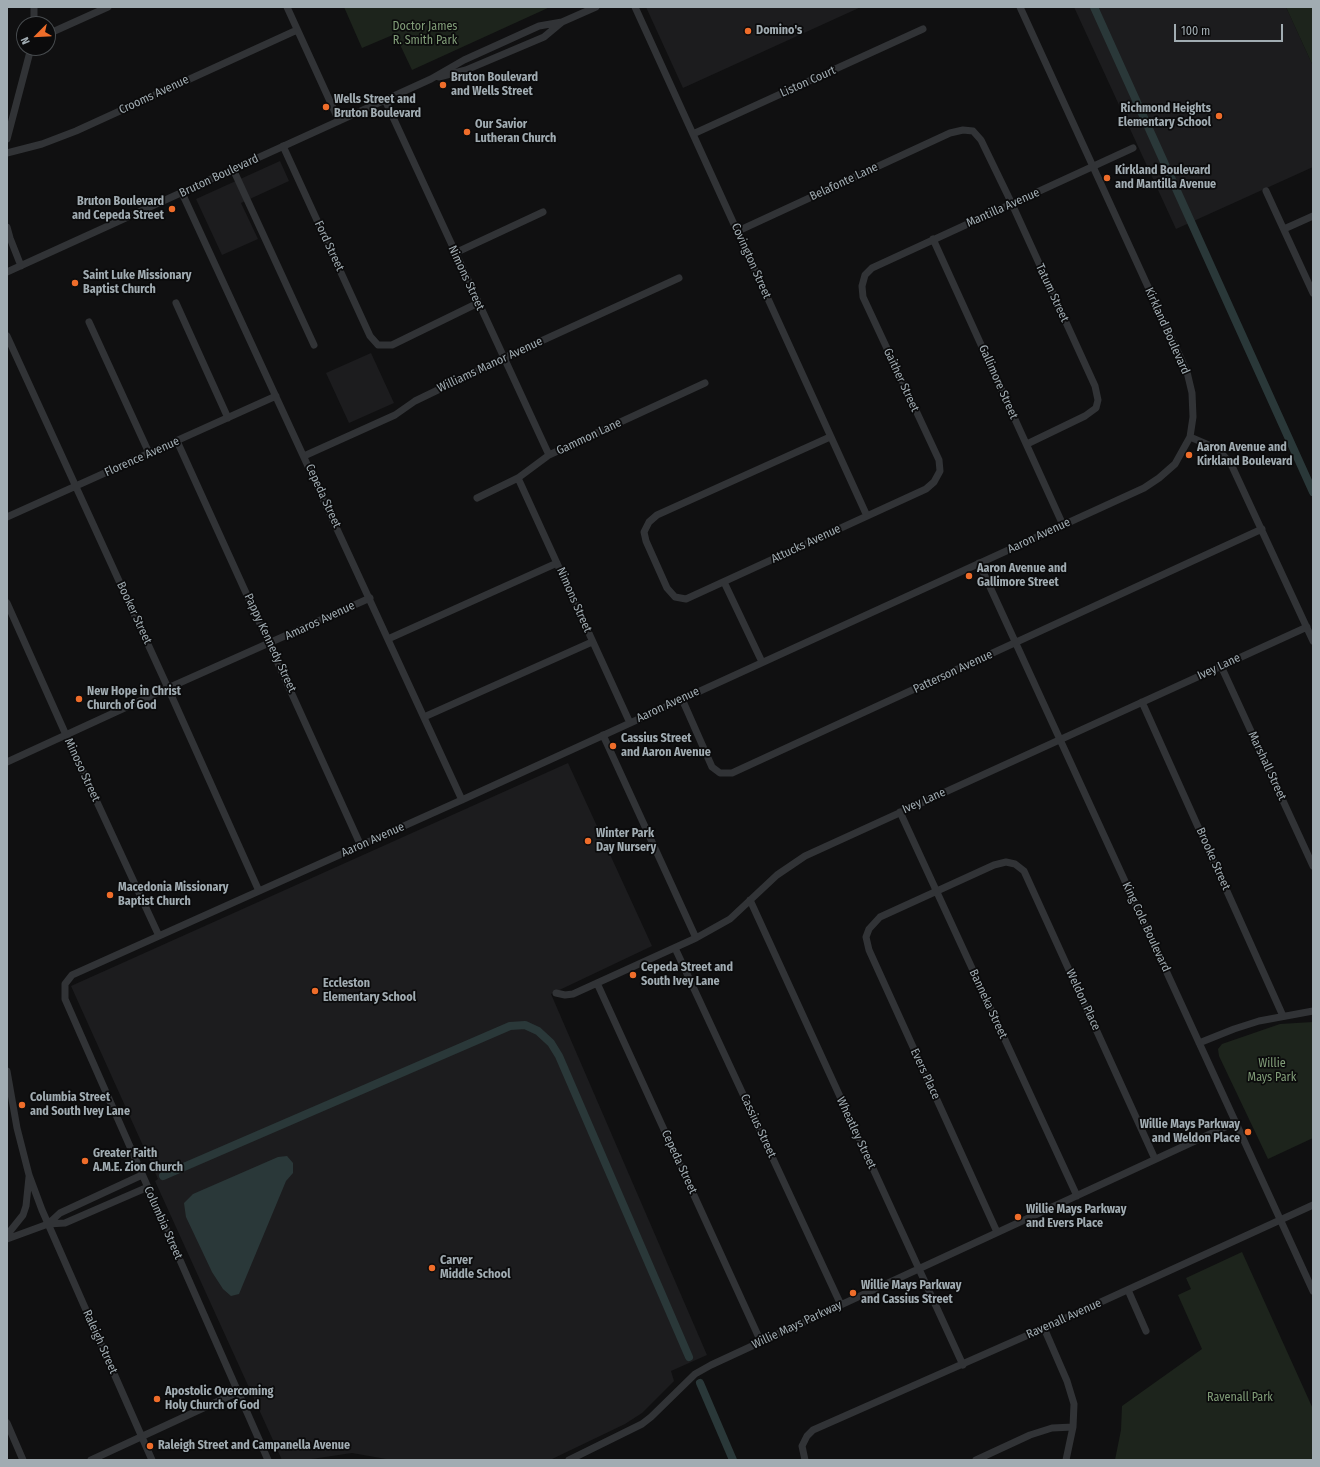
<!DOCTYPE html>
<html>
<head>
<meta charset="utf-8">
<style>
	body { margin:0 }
	#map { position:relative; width:1320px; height:1467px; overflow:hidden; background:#101011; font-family:"Fira Sans Condensed",sans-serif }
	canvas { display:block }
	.frame { position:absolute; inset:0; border:8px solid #a1acb2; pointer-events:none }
	.north { position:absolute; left:16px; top:16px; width:40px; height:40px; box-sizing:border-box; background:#0b0b0c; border:1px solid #474b4e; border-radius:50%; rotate:246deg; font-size:11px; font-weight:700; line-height:16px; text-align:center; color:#a1acb2 }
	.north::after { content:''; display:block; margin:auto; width:14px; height:18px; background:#ef6d2a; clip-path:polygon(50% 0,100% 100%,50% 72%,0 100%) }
	.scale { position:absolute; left:1174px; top:24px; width:109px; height:18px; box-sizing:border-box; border:2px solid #a1acb2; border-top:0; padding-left:5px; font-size:12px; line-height:14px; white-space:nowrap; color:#a1acb2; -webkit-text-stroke:3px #0b0b0c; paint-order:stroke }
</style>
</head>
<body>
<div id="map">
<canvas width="1320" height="1467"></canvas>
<div class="frame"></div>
<div class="north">N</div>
<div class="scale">100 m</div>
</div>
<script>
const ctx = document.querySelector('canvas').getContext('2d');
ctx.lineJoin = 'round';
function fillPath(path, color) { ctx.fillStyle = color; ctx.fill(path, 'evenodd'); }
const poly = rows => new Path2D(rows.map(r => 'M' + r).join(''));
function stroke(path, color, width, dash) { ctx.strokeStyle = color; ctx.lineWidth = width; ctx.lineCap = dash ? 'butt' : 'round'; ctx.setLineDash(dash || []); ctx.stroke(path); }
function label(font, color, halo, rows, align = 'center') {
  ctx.font = font + ' "Fira Sans Condensed",sans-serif'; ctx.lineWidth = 3.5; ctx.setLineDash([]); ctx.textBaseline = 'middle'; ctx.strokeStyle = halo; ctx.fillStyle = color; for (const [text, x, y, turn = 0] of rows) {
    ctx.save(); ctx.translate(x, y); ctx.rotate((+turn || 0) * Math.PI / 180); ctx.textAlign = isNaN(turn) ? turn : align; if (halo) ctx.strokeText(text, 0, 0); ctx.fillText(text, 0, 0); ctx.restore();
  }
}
fillPath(poly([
	[646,7,861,7,683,88],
	[1074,7,1286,7,1313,66,1313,167,1176,229],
	[280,161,289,181,241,203,258,239,222,255,196,199],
	[371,353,394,403,349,423,326,373],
	[568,763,652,946,551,994,707,1355,671,1371,674,1381,642,1413,625,1424,550,1460,392,1460,352,1453,305,1460,282,1460,155,1181,158,1179,71,986]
]), '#1c1c1e');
fillPath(poly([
	[344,7,550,7,412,70,395,34,362,48],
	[1286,7,1313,7,1313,66],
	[1313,1022,1313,1138,1268,1159,1219,1056,1218,1049,1222,1044,1280,1024],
	[1242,1252,1313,1409,1313,1460,1115,1460,1121,1430,1122,1406,1202,1349,1178,1295,1191,1289,1186,1278]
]), '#1d241c');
fillPath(poly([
	[287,1156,293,1163,293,1173,286,1181,239,1294,231,1296,223,1289,212,1272,186,1217,184,1203,193,1194,278,1157]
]), '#2a3839');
stroke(poly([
	[1094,7,1313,492],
	[163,1176,510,1026,525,1025,538,1031,551,1043,559,1056,689,1357],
	[700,1383,733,1460]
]), '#2a3839', 8);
stroke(poly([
	[34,7,34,24],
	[287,7,339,121],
	[635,7,867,516],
	[48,34,108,7],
	[439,77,466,70,544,37,562,22,596,7],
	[385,100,549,455],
	[693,134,923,29],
	[7,139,31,48],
	[283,146,370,336,378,345,392,345,478,303],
	[7,153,42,144,76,131,297,30],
	[233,169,314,345],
	[1266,191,1313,293],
	[182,193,462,800],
	[7,227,10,238,21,266],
	[1284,229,1313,216],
	[738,231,950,133,963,130,973,131,981,140,1012,204,1095,386,1098,400,1096,408,1085,416,1027,444],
	[933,239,1063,525],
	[455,253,543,212],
	[7,272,431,79,464,60,506,41,539,26,562,22],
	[176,303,228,418],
	[89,322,149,453],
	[7,336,168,688,259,891],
	[830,437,657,515,649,522,644,532,646,541,667,588,675,597,686,599,926,489,934,482,940,471,939,460,863,297,862,286,865,275,872,268,1133,148],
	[1190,437,1218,449,1231,464,1313,641],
	[177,441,361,846],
	[304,456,395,415,415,401,504,358,679,278],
	[518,478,630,723],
	[477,498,518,478,549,455,705,383],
	[7,517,276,396],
	[979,563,1313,1291],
	[724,582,762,662],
	[7,603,66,735,159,936],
	[388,639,557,563],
	[1221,666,1313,866],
	[682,699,712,767,720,773,732,773,1262,529],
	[1142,702,1283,1016],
	[424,717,592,642],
	[603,735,696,938],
	[7,762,168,688,370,598],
	[900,812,1077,1196],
	[750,900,963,1365],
	[675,948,841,1305],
	[597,983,761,1342],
	[556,993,565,995,573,994,696,938,730,919,777,875,805,856,1307,627],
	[1199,1043,1234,1029,1259,1021,1313,1011],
	[7,1071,17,1128,29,1175,42,1210,152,1460],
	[48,1224,60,1213,142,1175],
	[997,1232,869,950,866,937,869,929,880,917,994,865,1006,862,1015,864,1024,871,1155,1159],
	[7,1235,23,1215,26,1206,29,1177],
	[7,1239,48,1224,65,1223,148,1187],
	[1128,1290,1146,1331],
	[1044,1328,1067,1381,1074,1404,1073,1427,1066,1460],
	[7,1423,23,1460],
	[91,1460,238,1392],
	[268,1460,65,999,65,984,72,975,464,799,1144,488,1159,478,1175,464,1190,437,1193,417,1192,393,1187,372,1020,7],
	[569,1460,642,1424,651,1417,695,1374,711,1365,1236,1122],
	[805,1460,802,1446,807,1436,813,1430,1044,1328,1313,1205],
	[976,1460,1030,1435,1052,1428,1073,1427]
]), '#313336', 7);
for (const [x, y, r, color] of [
	[748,31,4,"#ef6d2a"],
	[443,85,4,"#ef6d2a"],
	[326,107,4,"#ef6d2a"],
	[1219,116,4,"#ef6d2a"],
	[467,132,4,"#ef6d2a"],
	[1107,178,4,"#ef6d2a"],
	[172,209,4,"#ef6d2a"],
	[75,283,4,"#ef6d2a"],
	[1189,455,4,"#ef6d2a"],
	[969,576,4,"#ef6d2a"],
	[79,699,4,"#ef6d2a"],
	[613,746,4,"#ef6d2a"],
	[588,841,4,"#ef6d2a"],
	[110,895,4,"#ef6d2a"],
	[633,975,4,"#ef6d2a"],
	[315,991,4,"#ef6d2a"],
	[22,1105,4,"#ef6d2a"],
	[1248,1132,4,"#ef6d2a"],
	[85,1161,4,"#ef6d2a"],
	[1018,1217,4,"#ef6d2a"],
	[432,1268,4,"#ef6d2a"],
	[853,1293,4,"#ef6d2a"],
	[157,1399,4,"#ef6d2a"],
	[150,1446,4,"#ef6d2a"]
]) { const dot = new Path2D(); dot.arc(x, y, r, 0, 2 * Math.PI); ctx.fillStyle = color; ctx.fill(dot); stroke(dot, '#0b0b0c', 1.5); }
label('12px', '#819d78', '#0b0b0c', [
	["Doctor James",425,27],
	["R. Smith Park",425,41],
	["Willie",1272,1064],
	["Mays Park",1272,1078],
	["Ravenall Park",1240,1398]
]);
label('bold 12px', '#a1acb2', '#0b0b0c', [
	["Domino's",756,31],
	["Bruton Boulevard",451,78],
	["and Wells Street",451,92],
	["Wells Street and",334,100],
	["Bruton Boulevard",334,114],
	["Richmond Heights",1211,109,"right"],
	["Elementary School",1211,123,"right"],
	["Our Savior",475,125],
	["Lutheran Church",475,139],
	["Kirkland Boulevard",1115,171],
	["and Mantilla Avenue",1115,185],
	["Bruton Boulevard",164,202,"right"],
	["and Cepeda Street",164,216,"right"],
	["Saint Luke Missionary",83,276],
	["Baptist Church",83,290],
	["Aaron Avenue and",1197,448],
	["Kirkland Boulevard",1197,462],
	["Aaron Avenue and",977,569],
	["Gallimore Street",977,583],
	["New Hope in Christ",87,692],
	["Church of God",87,706],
	["Cassius Street",621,739],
	["and Aaron Avenue",621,753],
	["Winter Park",596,834],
	["Day Nursery",596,848],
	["Macedonia Missionary",118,888],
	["Baptist Church",118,902],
	["Cepeda Street and",641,968],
	["South Ivey Lane",641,982],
	["Eccleston",323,984],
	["Elementary School",323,998],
	["Columbia Street",30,1098],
	["and South Ivey Lane",30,1112],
	["Willie Mays Parkway",1240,1125,"right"],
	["and Weldon Place",1240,1139,"right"],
	["Greater Faith",93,1154],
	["A.M.E. Zion Church",93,1168],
	["Willie Mays Parkway",1026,1210],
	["and Evers Place",1026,1224],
	["Carver",440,1261],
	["Middle School",440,1275],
	["Willie Mays Parkway",861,1286],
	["and Cassius Street",861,1300],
	["Apostolic Overcoming",165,1392],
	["Holy Church of God",165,1406],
	["Raleigh Street and Campanella Avenue",158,1446]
], 'left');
label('12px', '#a1acb2', '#0b0b0c', [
	["Liston Court",808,82,-24],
	["Crooms Avenue",154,95,-25],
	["Bruton Boulevard",219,176,-25],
	["Belafonte Lane",844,182,-25],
	["Mantilla Avenue",1003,208,-24],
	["Ford Street",329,246,65],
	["Covington Street",751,261,66],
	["Nimons Street",466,278,65],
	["Tatum Street",1052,293,65],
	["Kirkland Boulevard",1167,331,66],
	["Williams Manor Avenue",490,365,-25],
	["Gaither Street",901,380,65],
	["Gallimore Street",998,382,66],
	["Gammon Lane",589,437,-25],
	["Florence Avenue",142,457,-24],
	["Cepeda Street",323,496,65],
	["Aaron Avenue",1039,536,-25],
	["Attucks Avenue",806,544,-25],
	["Nimons Street",574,600,66],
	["Booker Street",134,613,65],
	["Amaros Avenue",320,621,-25],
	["Pappy Kennedy Street",270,643,65],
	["Ivey Lane",1219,667,-25],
	["Patterson Avenue",953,672,-25],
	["Aaron Avenue",668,705,-25],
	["Marshall Street",1267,766,65],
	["Minoso Street",82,770,65],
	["Ivey Lane",924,801,-24],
	["Aaron Avenue",373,840,-24],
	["Brooke Street",1213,859,66],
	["King Cole Boulevard",1146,927,65],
	["Weldon Place",1083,1000,65],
	["Banneka Street",988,1004,65],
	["Evers Place",925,1074,65],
	["Cassius Street",758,1126,65],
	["Wheatley Street",856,1133,65],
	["Cepeda Street",679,1162,65],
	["Columbia Street",163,1223,66],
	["Ravenall Avenue",1064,1319,-24],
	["Willie Mays Parkway",797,1325,-25],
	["Raleigh Street",100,1342,66]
]);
</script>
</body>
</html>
